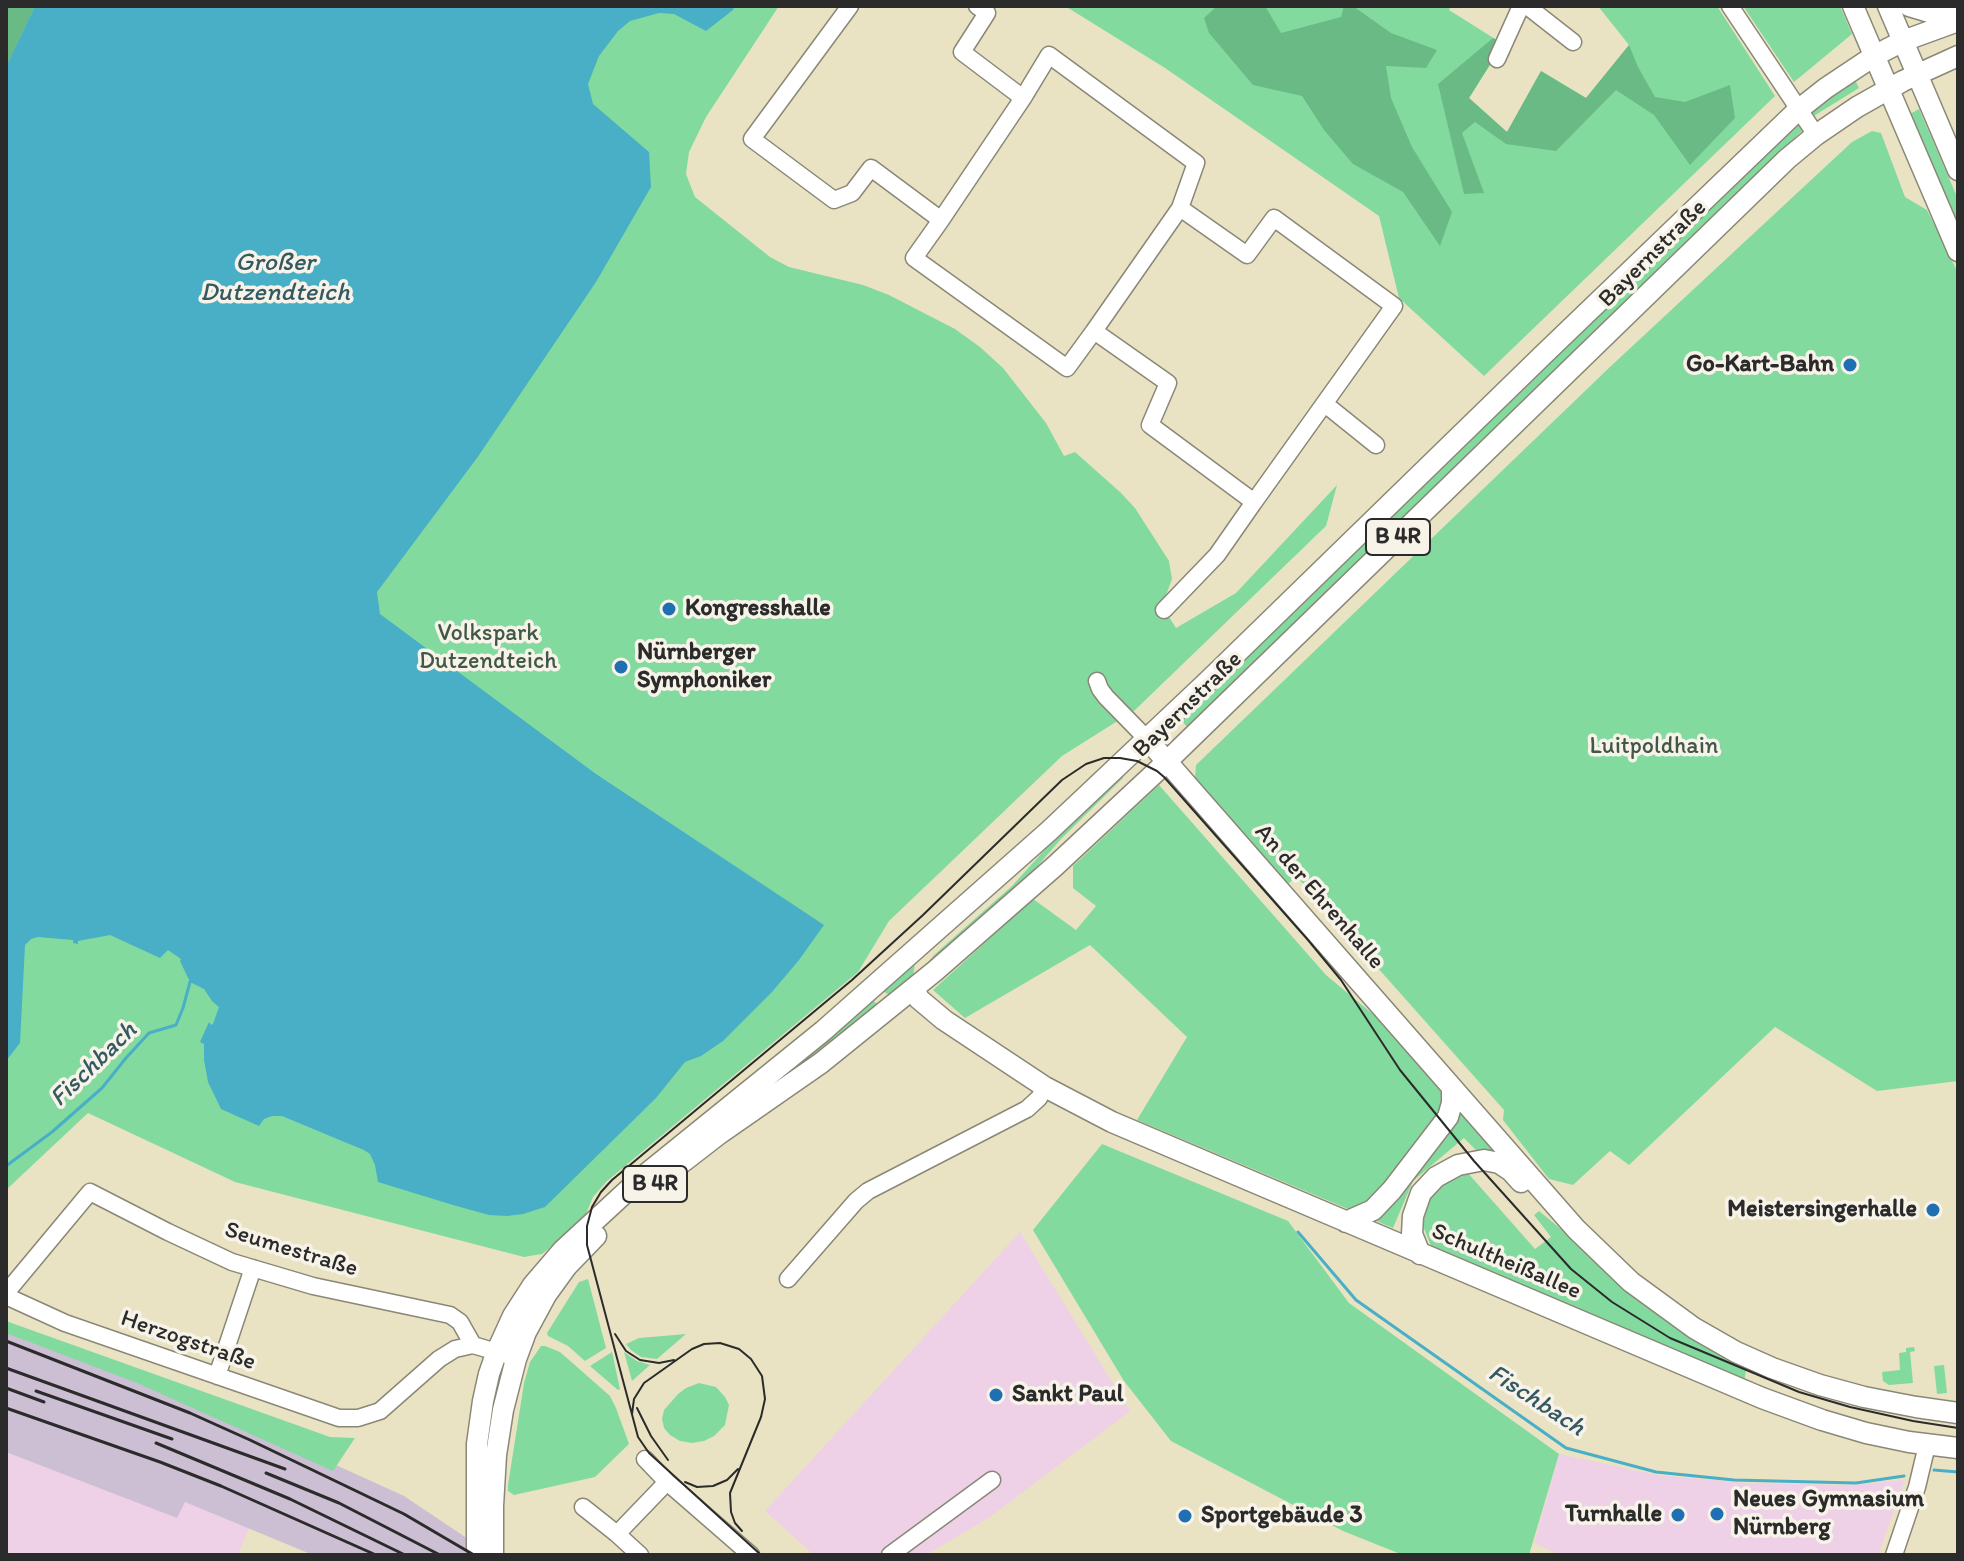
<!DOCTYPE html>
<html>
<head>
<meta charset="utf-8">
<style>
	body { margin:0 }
	#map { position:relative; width:1964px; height:1561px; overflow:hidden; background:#e9e3c3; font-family:Itim,sans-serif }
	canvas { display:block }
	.frame { position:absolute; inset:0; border:8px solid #2b2b2b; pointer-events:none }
</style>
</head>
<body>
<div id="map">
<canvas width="1964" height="1561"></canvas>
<div class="frame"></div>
</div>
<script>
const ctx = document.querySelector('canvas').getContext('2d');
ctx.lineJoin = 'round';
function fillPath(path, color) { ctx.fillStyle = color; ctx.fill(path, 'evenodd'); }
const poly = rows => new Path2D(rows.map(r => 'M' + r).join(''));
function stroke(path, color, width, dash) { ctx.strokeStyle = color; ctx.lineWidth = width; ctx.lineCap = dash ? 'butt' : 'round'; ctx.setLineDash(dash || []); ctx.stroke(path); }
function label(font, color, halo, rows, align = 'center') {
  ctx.font = font + ' Itim,sans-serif'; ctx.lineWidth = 7; ctx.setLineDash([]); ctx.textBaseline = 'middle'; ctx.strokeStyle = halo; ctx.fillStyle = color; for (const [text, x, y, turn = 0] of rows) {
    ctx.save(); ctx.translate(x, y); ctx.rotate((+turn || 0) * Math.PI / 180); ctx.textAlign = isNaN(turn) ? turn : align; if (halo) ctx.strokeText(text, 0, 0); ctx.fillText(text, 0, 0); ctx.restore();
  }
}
fillPath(poly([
	[1020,1232,1130,1411,990,1517,926,1555,814,1555,765,1511],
	[6,1452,177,1517,184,1501,249,1528,238,1555,6,1555],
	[1559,1454,1657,1475,1746,1483,1851,1485,1905,1480,1878,1555,1560,1555,1534,1543]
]), '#eed0e7');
fillPath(poly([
	[6,1326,149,1380,404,1496,492,1555,313,1555,185,1502,177,1518,6,1452]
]), '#ccbed3');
fillPath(poly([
	[6,6,778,6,777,9,706,117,689,152,686,174,695,197,770,257,789,267,863,285,889,295,955,329,980,347,1003,368,1046,423,1064,456,1075,452,1120,492,1135,508,1169,561,1172,579,1162,606,1176,628,1236,593,1337,485,1326,526,1135,710,1062,756,889,921,858,972,607,1181,593,1197,583,1221,542,1254,524,1257,235,1182,88,1113,6,1190],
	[1065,6,1451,6,1449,10,1503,44,1469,98,1507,132,1541,71,1586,98,1629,45,1598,6,1717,6,1775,96,1484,376,1399,298,1379,216,1165,68],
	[1743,6,1840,6,1852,34,1794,82],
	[1855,80,1859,88,1817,114,1814,116,1811,114,1812,108],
	[1919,109,1958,199,1958,232,1908,115],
	[1798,123,1802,128,1802,131,1762,169,1729,205,1399,528,1388,516],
	[1872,131,1881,133,1905,197,1927,210,1958,273,1958,1081,1877,1091,1775,1027,1629,1165,1610,1151,1573,1185,1549,1179,1503,1120,1504,1110,1297,877,1284,887,1257,849,1195,778,1196,765,1611,366,1852,142],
	[1377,526,1389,538,1190,730,1178,717,1236,669,1297,601],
	[1125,772,1123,778,1061,839,1028,877,930,965,930,960,934,955,1012,886,1059,834],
	[1159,785,1326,975,1399,1036,1504,1153,1479,1153,1464,1138,1413,1181,1393,1228,1137,1120,1187,1037,1090,945,965,1018,933,990,1033,899,1076,930,1096,906,1073,888,1073,866],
	[913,962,915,963,913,977,895,999,880,989],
	[870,998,883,1009,662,1168],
	[1102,1144,1288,1221,1349,1303,1559,1454,1529,1555,1403,1555,1343,1531,1171,1441,1124,1381,1033,1230],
	[1467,1172,1535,1249,1551,1237,1534,1215,1539,1211,1669,1318,1747,1363,1744,1383,1433,1251,1423,1226,1427,1202,1445,1181],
	[588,1279,606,1348,585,1361,568,1346,548,1336,547,1333,579,1282],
	[6,1321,330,1437,355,1438,333,1471,137,1383,6,1333],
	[686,1334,657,1359,641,1357,631,1350,626,1344,639,1338],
	[541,1346,545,1346,560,1352,610,1396,616,1408,629,1444,595,1477,514,1495,508,1491,508,1485,524,1383,530,1362],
	[1914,1347,1915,1351,1910,1352,1913,1383,1889,1385,1883,1381,1882,1372,1900,1370,1899,1353,1906,1352,1906,1348],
	[612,1352,620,1389,618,1390,590,1366],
	[624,1352,637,1361,650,1365,632,1381],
	[1944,1365,1947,1393,1937,1394,1934,1366],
	[699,1383,716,1387,725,1397,729,1405,725,1425,714,1436,704,1441,692,1443,680,1441,670,1435,664,1428,662,1419,664,1410,678,1394,686,1388]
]), '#83da9f');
fillPath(poly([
	[6,6,35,6,6,67],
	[1217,6,1265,6,1281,33,1341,17,1344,6,1353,6,1391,33,1437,50,1426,68,1386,66,1391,98,1412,147,1452,212,1440,246,1403,192,1353,164,1324,130,1302,96,1253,85,1209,33,1204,18],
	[1493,38,1503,44,1469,98,1507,132,1541,71,1586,98,1629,45,1638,67,1655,97,1685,102,1730,85,1735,118,1690,165,1654,115,1616,90,1556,151,1506,144,1475,122,1462,133,1484,193,1464,194,1438,84]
]), '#6aba86');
fillPath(poly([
	[35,6,735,6,733,10,706,31,674,14,659,13,630,21,618,31,599,56,588,84,593,104,649,152,651,187,596,282,477,458,377,592,380,614,596,774,824,925,799,960,772,992,723,1041,701,1056,685,1062,656,1098,545,1207,523,1214,507,1216,489,1215,453,1205,378,1182,375,1165,370,1154,364,1150,342,1141,282,1116,272,1116,264,1119,259,1126,221,1109,208,1082,204,1060,204,1044,200,1042,209,1022,211,1025,213,1024,219,1007,212,1001,204,989,190,982,180,961,181,959,168,950,160,958,110,935,78,941,78,944,73,943,73,940,38,937,31,939,25,945,20,1043,6,1061,6,67]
]), '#48afc7');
stroke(poly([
	[6,1166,52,1132,102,1088,126,1058,149,1033,176,1025,183,1008,190,982],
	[1298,1232,1356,1300,1566,1448,1656,1472,1734,1480,1856,1483,1904,1476],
	[1934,1470,1958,1472]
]), '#48afc7', 3);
const minor = poly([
	[850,6,752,139,834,200,852,193,871,168,941,220,914,258,1067,368,1094,331,1168,383,1150,425,1254,502,1394,306,1274,218,1247,255,1180,208,1196,163,1049,55,1023,98,962,52,987,13,977,6],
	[1527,6,1573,42],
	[1730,6,1816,135],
	[1497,59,1521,6],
	[941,220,1023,98],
	[1094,331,1180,208],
	[1325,404,1376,445],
	[1164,610,1217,555,1254,502],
	[1097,681,1100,689,1106,697,1147,739],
	[788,1279,856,1201,868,1191,1027,1109,1039,1098,1045,1087],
	[6,1293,90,1192,168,1232,232,1262,313,1286,450,1315,460,1322,473,1345],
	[6,1296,65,1323,339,1418,358,1418,380,1411,439,1359,455,1349,473,1345,507,1355],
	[217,1376,253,1268],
	[645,1459,667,1482,751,1555],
	[583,1507,617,1534],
	[640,1555,617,1534,667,1482],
	[890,1555,992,1480],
	[1894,1555,1917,1487,1927,1445]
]);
const major = poly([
	[1853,6,1958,251],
	[1888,6,1958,170],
	[1909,6,1929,12,1958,13],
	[1147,739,1576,1229,1631,1282,1694,1328,1736,1352,1772,1368,1820,1385,1864,1397,1916,1407,1958,1413],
	[914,988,919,999,944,1020,1045,1087,1112,1122,1762,1398,1822,1420,1866,1433,1909,1442,1958,1448],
	[666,1175,719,1134,821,1063,935,971,1055,866,1157,771,1787,159,1816,135,1857,107,1903,81,1958,56],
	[1346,1222,1373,1210,1392,1190,1448,1117,1452,1103,1452,1089],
	[1420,1254,1412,1234,1413,1216,1421,1193,1436,1177,1458,1165,1484,1160,1499,1163,1511,1171,1521,1182],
	[477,1548,477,1444,483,1401,489,1374,497,1351,513,1316,533,1285,563,1250,640,1179,823,1031,1049,831,1208,681,1544,354,1798,110,1826,88,1874,56,1903,41,1958,21],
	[493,1555,493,1506,496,1455,503,1410,516,1359,526,1332,546,1295,567,1266,596,1236]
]);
stroke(minor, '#8a8777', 19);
stroke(major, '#8a8777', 23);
stroke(minor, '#fff', 16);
stroke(major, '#fff', 20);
stroke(poly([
	[615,1334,626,1351,640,1360,659,1363,674,1360],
	[637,1408,651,1436,668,1460],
	[632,1414,634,1399,644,1383,692,1349,704,1344,720,1343,739,1349,751,1359,762,1376,765,1399,761,1417,730,1493,731,1512,735,1523,742,1531],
	[685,1482,697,1487,713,1486,727,1480,738,1469],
	[761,1555,649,1453,638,1437,587,1245,587,1226,592,1207,601,1192,612,1180,852,980,923,915,1062,780,1086,764,1104,758,1120,758,1137,761,1157,771,1164,777,1308,940,1341,980,1400,1070,1474,1161,1571,1269,1612,1302,1670,1338,1799,1392,1850,1407,1913,1421,1958,1428]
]), '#2b2b2b', 2);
stroke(poly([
	[6,1341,190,1413,250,1440,404,1514,474,1555],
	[6,1368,285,1469],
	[6,1388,44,1402],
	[36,1391,172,1439],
	[6,1408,160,1462,221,1486,376,1555],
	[156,1443,290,1499,405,1555],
	[266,1473,339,1503,440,1555]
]), '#2b2b2b', 3);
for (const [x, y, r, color] of [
	[1850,365,8,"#1f6fb2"],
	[669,609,8,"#1f6fb2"],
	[621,667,8,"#1f6fb2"],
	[1933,1210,8,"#1f6fb2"],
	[996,1395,8,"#1f6fb2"],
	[1717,1514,8,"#1f6fb2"],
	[1678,1515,8,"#1f6fb2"],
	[1185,1516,8,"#1f6fb2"]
]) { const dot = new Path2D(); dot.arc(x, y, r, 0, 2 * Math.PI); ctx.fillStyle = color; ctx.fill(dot); stroke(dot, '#f7f3e8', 3); }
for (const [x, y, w] of [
	[1398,537,64],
	[655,1184,64]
]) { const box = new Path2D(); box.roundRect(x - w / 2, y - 18, w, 36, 6); ctx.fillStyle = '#f7f3e8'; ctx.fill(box); stroke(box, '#2b2b2b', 2); }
label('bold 22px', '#2b2b2b', null, [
	["B 4R",1398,537],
	["B 4R",655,1184]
]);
label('24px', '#2b2b2b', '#f7f3e8', [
	["Bayernstraße",1653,254,-45],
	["Bayernstraße",1188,705,-44],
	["An der Ehrenhalle",1319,897,49],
	["Seumestraße",291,1250,17],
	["Schultheißallee",1506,1262,23],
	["Herzogstraße",188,1341,19]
]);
label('bold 24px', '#2b2b2b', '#f7f3e8', [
	["Go-Kart-Bahn",1834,365,"right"],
	["Kongresshalle",685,609],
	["Nürnberger",637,653],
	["Symphoniker",637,681],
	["Meistersingerhalle",1917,1210,"right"],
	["Sankt Paul",1012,1395],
	["Neues Gymnasium",1733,1500],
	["Nürnberg",1733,1528],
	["Turnhalle",1662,1515,"right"],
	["Sportgebäude 3",1201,1516]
], 'left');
label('24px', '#415748', '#f7f3e8', [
	["Volkspark",488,634],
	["Dutzendteich",488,662],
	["Luitpoldhain",1654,747]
]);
label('italic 26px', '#355962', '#f7f3e8', [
	["Großer",275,263],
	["Dutzendteich",275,293],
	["Fischbach",94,1065,-44],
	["Fischbach",1536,1401,33]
]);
</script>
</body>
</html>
